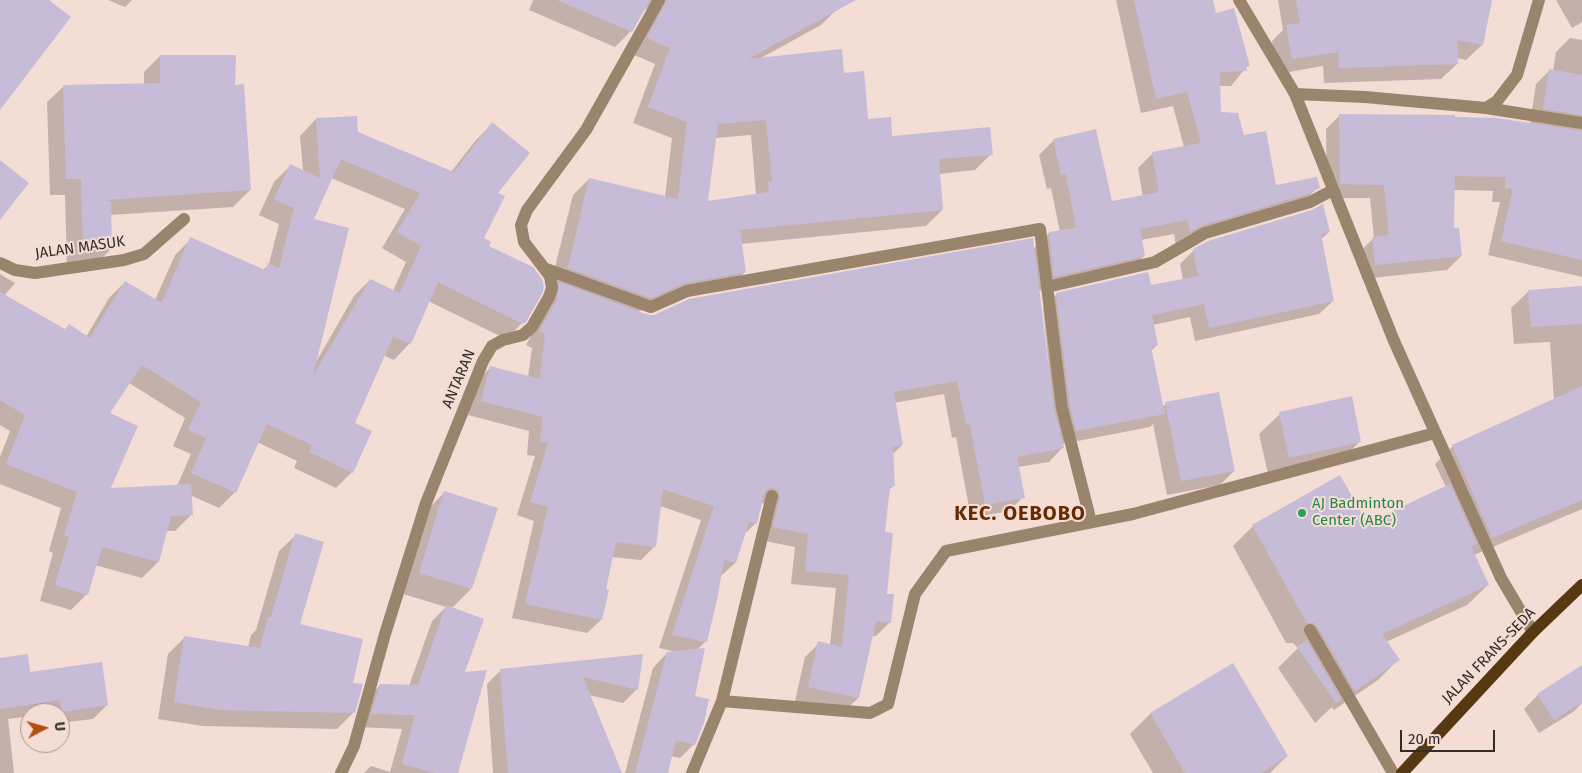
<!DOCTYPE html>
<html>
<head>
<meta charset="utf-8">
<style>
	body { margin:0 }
	#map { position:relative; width:1582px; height:773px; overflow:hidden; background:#f4ddd5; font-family:"Fira Sans",sans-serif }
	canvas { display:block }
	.north { position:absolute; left:20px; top:703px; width:50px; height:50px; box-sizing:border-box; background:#f4ddd5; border:1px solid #a7968f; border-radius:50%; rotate:84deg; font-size:14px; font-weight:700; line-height:20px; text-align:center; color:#332b27 }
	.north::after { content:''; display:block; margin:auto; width:18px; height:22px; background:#b25014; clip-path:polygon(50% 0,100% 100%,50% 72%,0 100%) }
	.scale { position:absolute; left:1400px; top:730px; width:95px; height:22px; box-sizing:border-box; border:2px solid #332b27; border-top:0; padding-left:6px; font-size:15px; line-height:18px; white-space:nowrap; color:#332b27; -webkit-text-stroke:4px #f4ddd5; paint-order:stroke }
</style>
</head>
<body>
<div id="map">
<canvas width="1582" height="773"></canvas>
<div class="north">U</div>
<div class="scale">20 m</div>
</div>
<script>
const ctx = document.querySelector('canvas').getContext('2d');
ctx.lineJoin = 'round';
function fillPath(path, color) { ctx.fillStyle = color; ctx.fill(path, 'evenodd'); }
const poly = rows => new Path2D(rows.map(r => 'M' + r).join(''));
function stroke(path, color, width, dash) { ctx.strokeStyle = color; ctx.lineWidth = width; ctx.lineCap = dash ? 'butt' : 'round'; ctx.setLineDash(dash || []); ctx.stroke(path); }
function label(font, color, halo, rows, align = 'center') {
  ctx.font = font + ' "Fira Sans",sans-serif'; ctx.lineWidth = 4; ctx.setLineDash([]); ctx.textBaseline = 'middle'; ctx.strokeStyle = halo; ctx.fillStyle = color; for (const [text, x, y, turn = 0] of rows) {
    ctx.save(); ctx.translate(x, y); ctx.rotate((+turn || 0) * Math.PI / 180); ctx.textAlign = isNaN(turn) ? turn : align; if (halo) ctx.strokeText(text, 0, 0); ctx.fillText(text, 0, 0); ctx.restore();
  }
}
fillPath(poly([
	[108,0,132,0,125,7],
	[533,0,832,0,837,9,821,25,759,59,843,74,867,121,891,137,991,154,975,170,939,174,942,210,926,226,741,244,745,272,729,288,668,299,638,312,654,316,1033,249,1049,233,1060,232,1051,188,1047,189,1039,155,1054,140,1111,203,1143,197,1138,168,1153,153,1184,147,1173,106,1141,113,1116,0,1211,0,1215,14,1248,65,1231,86,1219,86,1220,114,1243,136,1275,186,1318,187,1303,202,1176,246,1174,234,1141,240,1144,256,1129,270,1038,291,1054,416,1043,308,1057,294,1150,286,1183,280,1180,264,1194,250,1329,232,1321,239,1333,301,1319,314,1195,341,1190,317,1153,325,1157,345,1151,351,1162,407,1166,404,1234,471,1220,485,1167,495,1153,424,1150,427,1062,444,1062,448,1049,462,1018,467,1023,497,1009,511,971,518,956,437,952,438,944,394,894,403,902,445,892,455,893,486,888,491,883,534,886,595,890,622,876,636,872,636,858,698,844,712,795,701,805,657,819,643,830,645,836,588,791,584,795,547,760,540,764,504,761,502,756,523,743,535,735,563,721,576,706,641,697,650,693,697,694,744,680,758,671,756,667,773,625,773,653,668,667,653,676,652,659,648,701,520,660,506,655,546,641,560,611,557,604,590,601,620,587,633,512,618,534,521,517,515,535,456,527,455,529,431,468,415,477,381,490,368,528,377,532,348,526,345,543,315,573,195,589,179,665,197,672,138,633,123,655,64,632,54,647,9,644,8,631,31,615,47,529,10],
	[751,135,756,195,707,202,715,138],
	[1278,0,1492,0,1482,45,1466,60,1457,58,1457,64,1441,79,1324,83,1323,66,1277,74,1272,41,1283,30],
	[1556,0,1582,0,1582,22,1572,28],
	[1570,38,1582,40,1582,277,1488,255,1500,202,1492,202,1493,191,1453,190,1453,230,1461,256,1447,270,1362,279,1359,252,1374,238,1370,198,1327,198,1326,129,1340,115,1454,118,1530,124,1536,84,1550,70,1553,71,1556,52],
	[160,56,234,86,250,190,233,207,110,215,111,249,94,266,67,266,65,195,50,195,47,102,64,86,144,85,144,72],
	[316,119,357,132,451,172,476,140,492,124,496,193,482,238,522,323,506,339,428,301,410,343,394,360,383,355,353,424,352,472,336,488,294,468,297,461,257,442,235,492,219,508,190,495,191,515,175,531,166,531,158,562,142,578,95,565,87,594,71,610,40,601,53,553,49,551,61,508,0,484,0,457,10,431,0,425,0,274,15,283,4,296,64,330,86,337,109,298,125,282,155,300,175,255,191,239,263,270,269,264,279,224,259,215,274,182,290,166,303,171,300,136],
	[331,178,405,209,382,248,406,262,393,291,370,280,354,296,316,362,313,220],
	[129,383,185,418,173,446,191,454,177,486,109,490,108,414],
	[1582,287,1582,509,1474,555,1488,585,1467,605,1386,642,1398,660,1378,680,1334,710,1332,707,1315,723,1278,668,1298,648,1293,643,1286,643,1233,546,1253,526,1366,524,1446,487,1435,464,1453,446,1554,400,1550,342,1514,344,1511,308,1529,291],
	[1280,414,1360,441,1340,462,1269,478,1259,434],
	[444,493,471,589,451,609,463,674,457,773,364,773,371,766,390,772,402,729,358,727,366,700,380,685,409,686,432,621,446,607,400,593,424,513],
	[296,535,298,625,352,684,353,713,337,729,203,726,158,719,168,654,185,637,248,647,251,635,256,630,279,551],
	[641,656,637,689,623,703,589,695,620,773,493,773,487,684,501,670],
	[0,659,29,673,107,705,93,719,60,723,60,713,30,713,30,716,8,719,14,773,0,773],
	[1233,665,1287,756,1270,773,1153,773,1130,734,1150,714],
	[1582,690,1582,703,1573,712,1539,733,1524,709,1538,695]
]), '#0003');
fillPath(poly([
	[0,0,49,0,71,17,0,110],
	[557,0,650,0,632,32],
	[667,0,856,0,748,59,842,49,844,73,864,71,868,119,891,117,892,136,990,127,993,155,939,159,943,210,740,230,746,272,685,283,651,298,568,268,589,178,678,199,687,122,648,107,670,48,647,38],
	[766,120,772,181,768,181,769,192,708,201,718,124],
	[1134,0,1213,0,1216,13,1234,8,1250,66,1246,67,1247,71,1220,72,1221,112,1238,113,1244,135,1266,131,1276,185,1317,177,1320,188,1307,194,1203,225,1190,232,1188,220,1140,229,1145,256,1054,277,1049,232,1076,228,1066,174,1061,175,1053,139,1096,129,1112,201,1159,192,1152,152,1201,143,1187,92,1156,99],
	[1296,0,1492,0,1483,45,1457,40,1458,64,1339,68,1338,52,1292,59,1286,25,1300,23],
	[160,55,236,55,235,85,244,84,251,190,105,200,111,202,112,250,83,250,81,179,66,179,63,85,160,83],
	[1549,69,1582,75,1582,115,1543,109],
	[1339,114,1455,115,1455,117,1497,118,1582,131,1582,260,1501,241,1513,189,1505,188,1506,177,1455,176,1454,228,1459,228,1462,256,1375,265,1372,237,1389,235,1384,185,1340,184],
	[357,116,358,132,454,172,492,122,530,153,498,193,505,196,484,238,491,242,489,246,533,267,542,279,544,287,542,294,526,322,523,324,438,282,411,344,393,337,355,423,372,431,353,473,309,452,312,445,267,424,236,493,191,473,206,438,188,430,201,402,142,365,110,413,138,426,111,488,191,484,193,515,171,516,159,562,102,547,88,595,55,585,69,537,64,535,77,492,6,464,25,415,0,400,0,292,65,329,69,324,90,338,125,281,162,303,190,237,265,270,268,263,279,268,294,208,274,199,290,164,320,178,316,118],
	[341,159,420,193,397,232,421,246,400,293,370,279,313,376,349,228,314,219],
	[0,160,29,183,0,220],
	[1323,204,1330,232,1321,234,1334,301,1209,328,1204,304,1152,315,1158,345,1151,347,1165,414,1076,431,1070,406,1056,293,1148,272,1151,285,1198,276,1193,249,1208,241,1312,210],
	[1033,238,1054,409,1064,448,1017,457,1025,498,985,505,970,424,966,425,957,381,894,392,903,445,893,447,895,486,890,487,885,532,893,533,887,594,894,594,891,623,876,621,859,698,808,687,818,641,842,647,849,575,805,571,808,534,773,527,780,497,778,491,774,488,769,488,764,494,757,524,749,522,736,563,724,560,717,600,707,642,672,635,714,506,663,489,656,547,616,542,606,589,609,590,602,620,525,604,548,507,530,502,548,443,540,442,543,417,481,401,490,366,540,379,545,334,539,331,557,300,559,282,648,315,654,315,689,299],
	[1582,286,1582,324,1531,327,1528,290],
	[1582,386,1582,500,1492,538,1452,445],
	[1219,392,1235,471,1181,481,1165,402],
	[1352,396,1361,442,1289,458,1279,412],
	[1340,475,1367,523,1450,484,1477,544,1471,546,1489,585,1382,634,1400,660,1355,691,1317,626,1314,623,1307,623,1252,525],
	[444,491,498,508,472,589,419,573],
	[295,533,324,542,300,624,363,639,353,683,363,684,355,713,220,710,174,702,184,636,260,648,268,617,271,617],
	[446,605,484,619,465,672,487,670,458,773,435,773,402,764,415,715,371,714,380,684,418,685],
	[1307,640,1341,700,1336,703,1297,647],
	[705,648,695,696,709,699,704,723,695,745,676,740,668,773,635,773,667,652],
	[28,654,30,672,102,662,108,705,62,712,60,700,0,709,0,658],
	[643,654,638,690,583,677,622,773,508,773,500,669],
	[1233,663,1288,756,1261,773,1185,773,1150,713],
	[1582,665,1582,702,1554,720,1537,694]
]), '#c6bcd8');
stroke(poly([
	[1239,0,1295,94,1394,341,1501,578,1533,632],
	[1295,94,1365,97,1486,108,1582,123],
	[1486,108,1497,101,1517,75,1539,0],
	[0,263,15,270,35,273,124,260,144,254,184,219],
	[546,269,651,307,687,291,1040,229,1062,408,1091,522],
	[1047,287,1155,262,1205,233,1310,202,1333,190],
	[1310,630,1393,773],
	[722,701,870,713,888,704,915,594,946,551,1133,514,1435,433],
	[341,773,354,746,385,634,426,503,483,361,492,346,503,340,523,335,532,327,549,297,552,288,550,276,524,242,521,225,527,210,586,130,659,0],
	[692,773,722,701,772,496]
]), '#9a846b', 12);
stroke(poly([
	[1402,773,1533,632,1582,585]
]), '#573911', 12);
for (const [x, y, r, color] of [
	[1302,513,5,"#2e9e5b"]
]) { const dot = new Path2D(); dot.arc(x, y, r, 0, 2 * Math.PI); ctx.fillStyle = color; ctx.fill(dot); stroke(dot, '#f4ddd5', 2); }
label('15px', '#332b27', '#f4ddd5', [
	["JALAN MASUK",80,248,-8],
	["ANTARAN",459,379,-67],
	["JALAN FRANS-SEDA",1489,656,-46]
]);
label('15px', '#27864d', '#f4ddd5', [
	["AJ Badminton",1312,504],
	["Center (ABC)",1312,521]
], 'left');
ctx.letterSpacing = '1px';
label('bold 20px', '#672a03', '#f4ddd5', [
	["KEC. OEBOBO",1020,514]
]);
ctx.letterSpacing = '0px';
</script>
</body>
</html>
